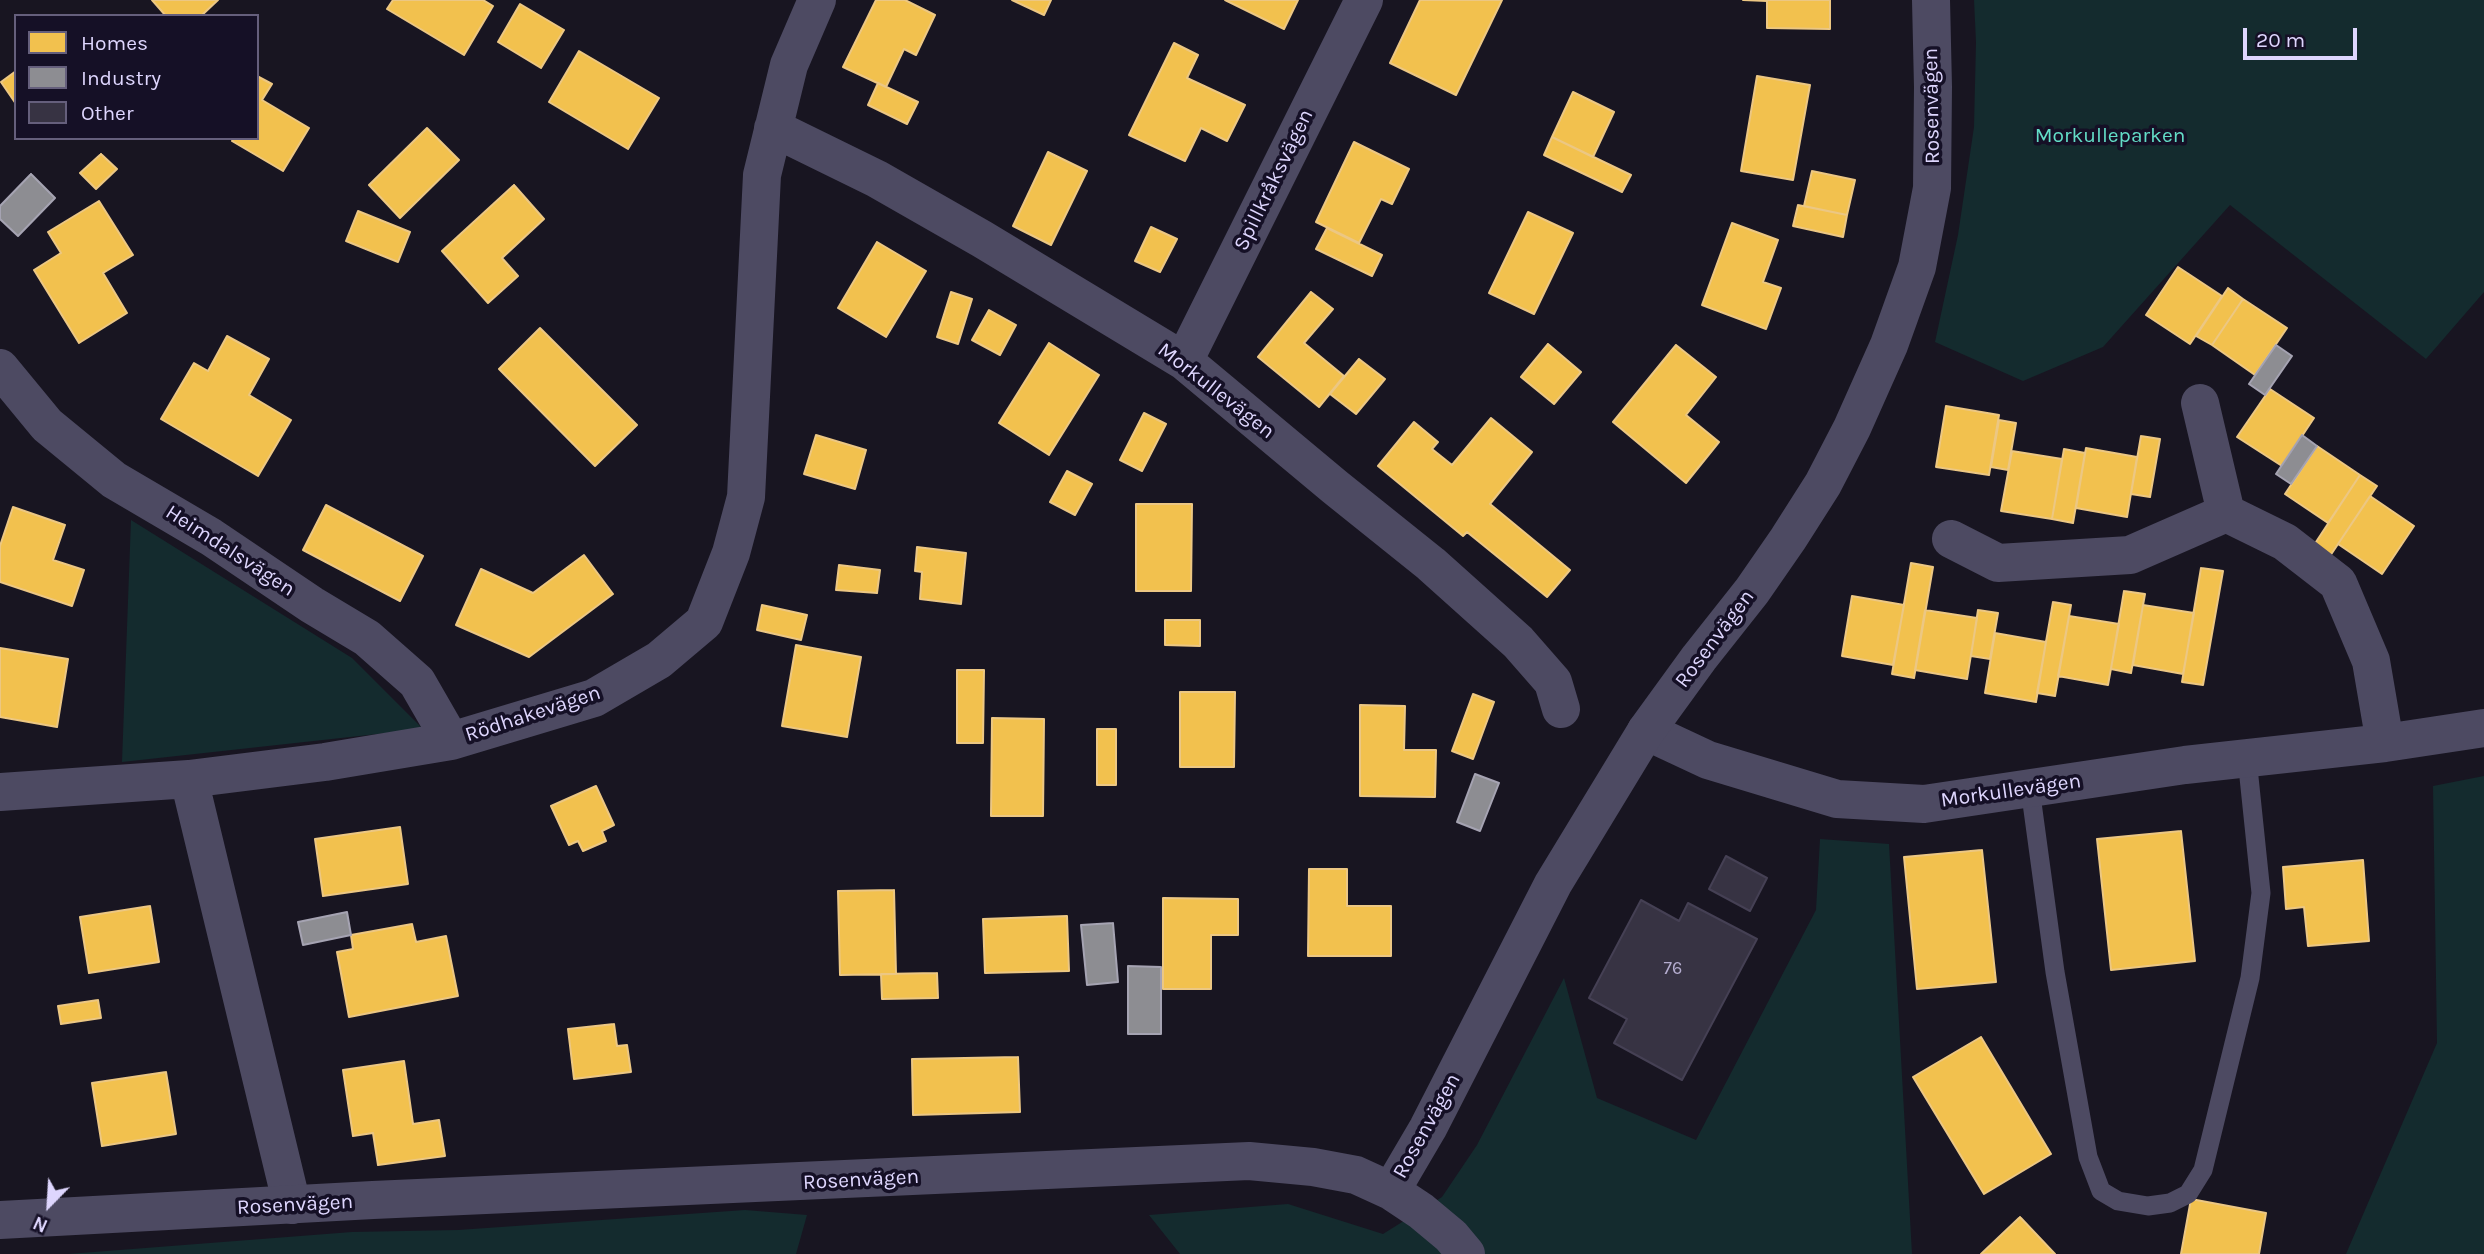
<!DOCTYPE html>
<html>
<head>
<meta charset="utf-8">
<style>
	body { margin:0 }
	#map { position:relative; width:2484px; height:1254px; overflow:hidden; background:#181521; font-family:Karla,sans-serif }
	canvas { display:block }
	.legend { position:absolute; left:14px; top:14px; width:245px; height:126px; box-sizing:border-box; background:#151026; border:2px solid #655f7c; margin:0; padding:9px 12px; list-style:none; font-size:21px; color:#ded6fe }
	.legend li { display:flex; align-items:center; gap:14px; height:35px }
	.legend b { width:35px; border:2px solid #655f7c }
	.north { position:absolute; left:14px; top:1170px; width:70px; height:70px; -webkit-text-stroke:5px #151026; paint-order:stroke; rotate:204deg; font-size:19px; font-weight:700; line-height:28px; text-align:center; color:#ded6fe }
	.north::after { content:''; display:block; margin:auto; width:24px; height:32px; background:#ded6fe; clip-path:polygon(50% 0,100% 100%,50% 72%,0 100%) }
	.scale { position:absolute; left:2243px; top:28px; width:114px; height:32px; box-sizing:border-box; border:4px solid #ded6fe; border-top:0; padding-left:9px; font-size:21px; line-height:24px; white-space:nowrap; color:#ded6fe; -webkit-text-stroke:5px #151026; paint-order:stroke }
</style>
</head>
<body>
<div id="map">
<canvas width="2484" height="1254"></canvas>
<ul class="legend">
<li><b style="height:19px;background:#f2c14e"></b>Homes</li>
<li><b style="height:19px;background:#8d8d92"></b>Industry</li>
<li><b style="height:19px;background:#373343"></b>Other</li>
</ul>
<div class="north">N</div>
<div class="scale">20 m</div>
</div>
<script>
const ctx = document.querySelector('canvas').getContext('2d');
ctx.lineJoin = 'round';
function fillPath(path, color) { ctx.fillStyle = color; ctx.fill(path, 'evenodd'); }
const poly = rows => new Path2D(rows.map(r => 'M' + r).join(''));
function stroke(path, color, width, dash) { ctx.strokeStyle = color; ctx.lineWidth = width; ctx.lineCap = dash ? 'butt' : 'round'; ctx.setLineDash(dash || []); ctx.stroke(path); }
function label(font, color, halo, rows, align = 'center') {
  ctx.font = font + ' Karla,sans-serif'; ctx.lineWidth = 7; ctx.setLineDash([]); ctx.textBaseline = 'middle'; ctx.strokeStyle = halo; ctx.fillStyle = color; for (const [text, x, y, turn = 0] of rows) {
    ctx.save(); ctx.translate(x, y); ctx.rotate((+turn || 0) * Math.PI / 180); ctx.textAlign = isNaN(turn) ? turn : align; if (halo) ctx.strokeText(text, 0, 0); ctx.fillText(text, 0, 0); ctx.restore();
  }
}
fillPath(poly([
	[1974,0,2484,0,2484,292,2426,359,2230,205,2103,347,2023,381,1935,342,1958,235,1974,127,1976,42],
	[131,520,352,658,423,729,122,762],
	[2484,776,2484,1254,2346,1254,2437,1043,2433,786],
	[1820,839,1889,844,1912,1254,1180,1254,1149,1215,1288,1204,1383,1234,1442,1197,1477,1145,1564,978,1597,1098,1696,1140,1816,910],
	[745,1210,807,1215,796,1254,68,1254,352,1232,458,1230]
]), '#142b2e');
const homes = poly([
	[152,0,218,0,201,16,166,16,152,0],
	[393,0,483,0,493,6,464,55,387,9,393,0],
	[876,0,905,0,935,15,916,55,904,49,886,87,843,67,876,0],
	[1012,0,1051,0,1044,15,1012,0],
	[1225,0,1298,0,1284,29,1225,0],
	[1420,0,1502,0,1456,95,1390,63,1420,0],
	[1743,0,1830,0,1830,29,1767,28,1767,1,1743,0],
	[520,4,564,30,541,68,498,42,520,4],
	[1174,43,1198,55,1187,78,1245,105,1227,141,1201,128,1185,161,1129,135,1174,43],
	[579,51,659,98,628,149,549,102,579,51],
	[16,71,16,104,1,82,16,71],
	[257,76,272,84,262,100,309,128,283,171,232,141,234,138,257,138,257,76],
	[1757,76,1810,85,1793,180,1741,171,1757,76],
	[878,83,918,102,907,124,868,105,878,83],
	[1573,92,1614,112,1593,157,1552,137,1573,92],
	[427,128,459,160,400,218,369,185,427,128],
	[1552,137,1631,175,1622,192,1544,155,1552,137],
	[1354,142,1409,169,1392,204,1381,199,1359,243,1316,222,1354,142],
	[1048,152,1087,171,1051,245,1013,226,1048,152],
	[101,154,117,169,96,189,80,173,101,154],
	[1812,171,1855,180,1847,215,1804,206,1812,171],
	[514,185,544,219,502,258,518,276,488,303,442,251,514,185],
	[99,201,133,255,103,273,127,313,79,343,34,270,61,253,48,232,99,201],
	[1798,205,1847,215,1843,237,1793,226,1798,205],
	[358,211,410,232,398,262,346,241,358,211],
	[1528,212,1573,233,1534,314,1489,293,1528,212],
	[1732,223,1778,240,1763,282,1781,288,1766,329,1702,305,1732,223],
	[1151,227,1177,239,1160,272,1135,261,1151,227],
	[1327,228,1382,255,1372,276,1316,249,1327,228],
	[877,242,926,271,886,337,838,308,877,242],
	[2178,267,2222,296,2190,344,2146,315,2178,267],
	[2228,288,2243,299,2212,345,2196,336,2228,288],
	[951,292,972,299,958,344,937,337,951,292],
	[1311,292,1333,309,1304,343,1344,376,1319,407,1258,357,1311,292],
	[2243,299,2287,328,2255,375,2212,345,2243,299],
	[989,310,1016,325,1000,355,972,340,989,310],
	[540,328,637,425,595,466,499,369,540,328],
	[227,336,269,359,249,395,291,420,258,476,161,419,194,363,208,371,227,336],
	[1049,343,1099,375,1049,455,999,423,1049,343],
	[1548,344,1581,372,1554,404,1521,377,1548,344],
	[1676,345,1716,377,1686,415,1719,442,1686,483,1613,422,1676,345],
	[1359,359,1385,379,1356,414,1330,394,1359,359],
	[2270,389,2314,418,2282,466,2237,437,2270,389],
	[1946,406,1999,415,1989,475,1936,467,1946,406],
	[1144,413,1166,424,1142,471,1120,460,1144,413],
	[1491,418,1532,452,1490,504,1570,570,1547,597,1467,532,1463,536,1378,466,1414,422,1438,442,1432,449,1452,465,1491,418],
	[1999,420,2016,423,2008,470,1991,467,1999,420],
	[816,435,866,450,855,489,804,474,816,435],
	[2141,436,2160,439,2150,497,2131,494,2141,436],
	[2317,446,2360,475,2328,523,2285,494,2317,446],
	[2086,448,2137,457,2127,517,2076,508,2086,448],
	[2064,449,2085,453,2073,523,2052,519,2064,449],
	[2012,451,2062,459,2052,519,2001,511,2012,451],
	[1067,471,1092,484,1075,515,1050,502,1067,471],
	[2360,475,2377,486,2330,556,2314,545,2360,475],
	[2370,496,2414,526,2382,574,2338,544,2370,496],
	[1136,504,1192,504,1191,591,1136,591,1136,504],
	[326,505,423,556,400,601,303,550,326,505],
	[13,507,65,525,53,560,84,570,72,606,0,582,0,546,13,507],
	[917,547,966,553,961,604,920,599,922,572,915,571,917,547],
	[584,555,613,594,529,657,456,625,481,569,533,593,584,555],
	[1911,563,1933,567,1914,678,1892,674,1911,563],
	[839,565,880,570,877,593,836,590,839,565],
	[2201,568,2223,571,2203,685,2182,682,2201,568],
	[2124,591,2145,594,2131,673,2111,669,2124,591],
	[1852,596,1904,605,1893,665,1842,656,1852,596],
	[2053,602,2071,605,2055,696,2037,693,2053,602],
	[762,605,807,615,801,640,757,630,762,605],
	[2143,605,2194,613,2183,674,2133,665,2143,605],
	[1925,610,1977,618,1967,679,1915,670,1925,610],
	[1978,610,1998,613,1990,659,1971,656,1978,610],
	[2069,616,2119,624,2108,685,2058,676,2069,616],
	[1165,620,1200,620,1200,646,1165,645,1165,620],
	[1995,633,2046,642,2036,702,1985,693,1995,633],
	[796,645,861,657,847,737,782,726,796,645],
	[0,648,68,659,57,727,0,717,0,648],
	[957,670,984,670,983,743,957,743,957,670],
	[1180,692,1235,692,1234,767,1180,767,1180,692],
	[1473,694,1494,702,1473,759,1452,751,1473,694],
	[1360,705,1405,706,1404,750,1436,750,1435,797,1360,796,1360,705],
	[992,718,1044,719,1043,816,991,816,992,718],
	[1097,729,1116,729,1116,785,1097,785,1097,729],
	[596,786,614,825,602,831,606,841,583,851,578,841,569,845,551,806,596,786],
	[400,827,408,884,323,896,315,839,400,827],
	[2181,831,2195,961,2111,970,2097,839,2181,831],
	[1982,850,1996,982,1917,989,1904,857,1982,850],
	[2363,860,2369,941,2308,946,2304,907,2286,909,2283,867,2363,860],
	[1309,869,1347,869,1347,906,1391,906,1391,956,1308,956,1309,869],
	[894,890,896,974,840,975,838,891,894,890],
	[1163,898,1238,899,1238,935,1211,935,1211,989,1163,989,1163,898],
	[150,906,159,962,89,973,80,917,150,906],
	[1067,916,1069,971,985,973,983,919,1067,916],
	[412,924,416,942,446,936,458,996,349,1017,337,952,353,949,351,935,412,924],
	[937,973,938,998,882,999,881,974,937,973],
	[98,1000,101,1018,61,1024,58,1006,98,1000],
	[614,1024,617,1046,627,1045,631,1072,574,1079,568,1029,614,1024],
	[1981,1037,2051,1154,1984,1194,1913,1077,1981,1037],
	[1018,1057,1020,1112,913,1115,912,1059,1018,1057],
	[404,1061,413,1124,439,1120,445,1156,378,1165,373,1133,353,1136,343,1070,404,1061],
	[166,1072,176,1134,102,1146,92,1083,166,1072],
	[2191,1199,2266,1213,2259,1254,2181,1254,2191,1199],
	[2020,1217,2055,1254,1981,1254,2020,1217]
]);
fillPath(homes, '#f2c14e');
stroke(homes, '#ecc783', 2);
const industry = poly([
	[31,174,55,198,18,236,0,219,0,206,31,174],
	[2276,345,2292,356,2265,395,2249,384,2276,345],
	[2302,435,2317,446,2291,484,2276,474,2302,435],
	[1475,774,1499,783,1480,831,1457,822,1475,774],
	[347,912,351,935,303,945,298,922,347,912],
	[1113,923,1118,982,1087,985,1081,925,1113,923],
	[1128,966,1161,967,1161,1034,1128,1034,1128,966]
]);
fillPath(industry, '#8d8d92');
stroke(industry, '#a5a3b2', 2);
const building = poly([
	[1726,856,1767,878,1750,911,1709,889,1726,856],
	[1641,900,1679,921,1688,903,1757,939,1682,1080,1614,1043,1627,1019,1589,998,1641,900]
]);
fillPath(building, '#373343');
stroke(building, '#454054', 2);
stroke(poly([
	[2030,788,2055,972,2088,1157,2101,1191,2118,1201,2148,1206,2170,1203,2188,1194,2203,1170,2250,978,2261,893,2247,758]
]), '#4d4a62', 19);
stroke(poly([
	[773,128,877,179,982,239,1184,361,1335,487,1431,564,1518,642,1553,682,1561,709],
	[1184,361,1364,0],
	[0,368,47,425,114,480,211,537,312,605,367,638,417,682,451,741],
	[2200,403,2226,513,2285,542,2338,583,2371,661,2385,743],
	[1951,539,1998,563,2130,555,2226,513],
	[1646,731,1708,760,1837,799,1924,804,2185,765,2385,743,2484,728],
	[189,779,292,1205],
	[0,792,189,779,325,762,451,741,594,698,659,660,704,622,731,553,746,497,762,175,789,65,817,0]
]), '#4d4a62', 38);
stroke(poly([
	[1391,1191,1428,1128,1553,884,1646,731,1699,658,1752,591,1788,539,1823,484,1852,428,1889,345,1917,267,1932,188,1933,87,1931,0],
	[0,1220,373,1200,1249,1161,1313,1167,1356,1175,1391,1191,1421,1211,1451,1236,1466,1254]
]), '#4d4a62', 38);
label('18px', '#b4adcf', null, [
	["76",1673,969]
]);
label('21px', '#ded6fe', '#151026', [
	["Rosenvägen",1932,106,-91],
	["Spillkråksvägen",1274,180,-64],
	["Morkullevägen",1216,391,38],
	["Heimdalsvägen",230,551,33],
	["Rosenvägen",1715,639,-53],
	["Rödhakevägen",533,714,-18],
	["Morkullevägen",2011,791,-8],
	["Rosenvägen",1427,1126,-61],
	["Rosenvägen",861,1180,-3],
	["Rosenvägen",295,1205,-3]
]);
label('21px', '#63ddc7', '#151026', [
	["Morkulleparken",2110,136]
]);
</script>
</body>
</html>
